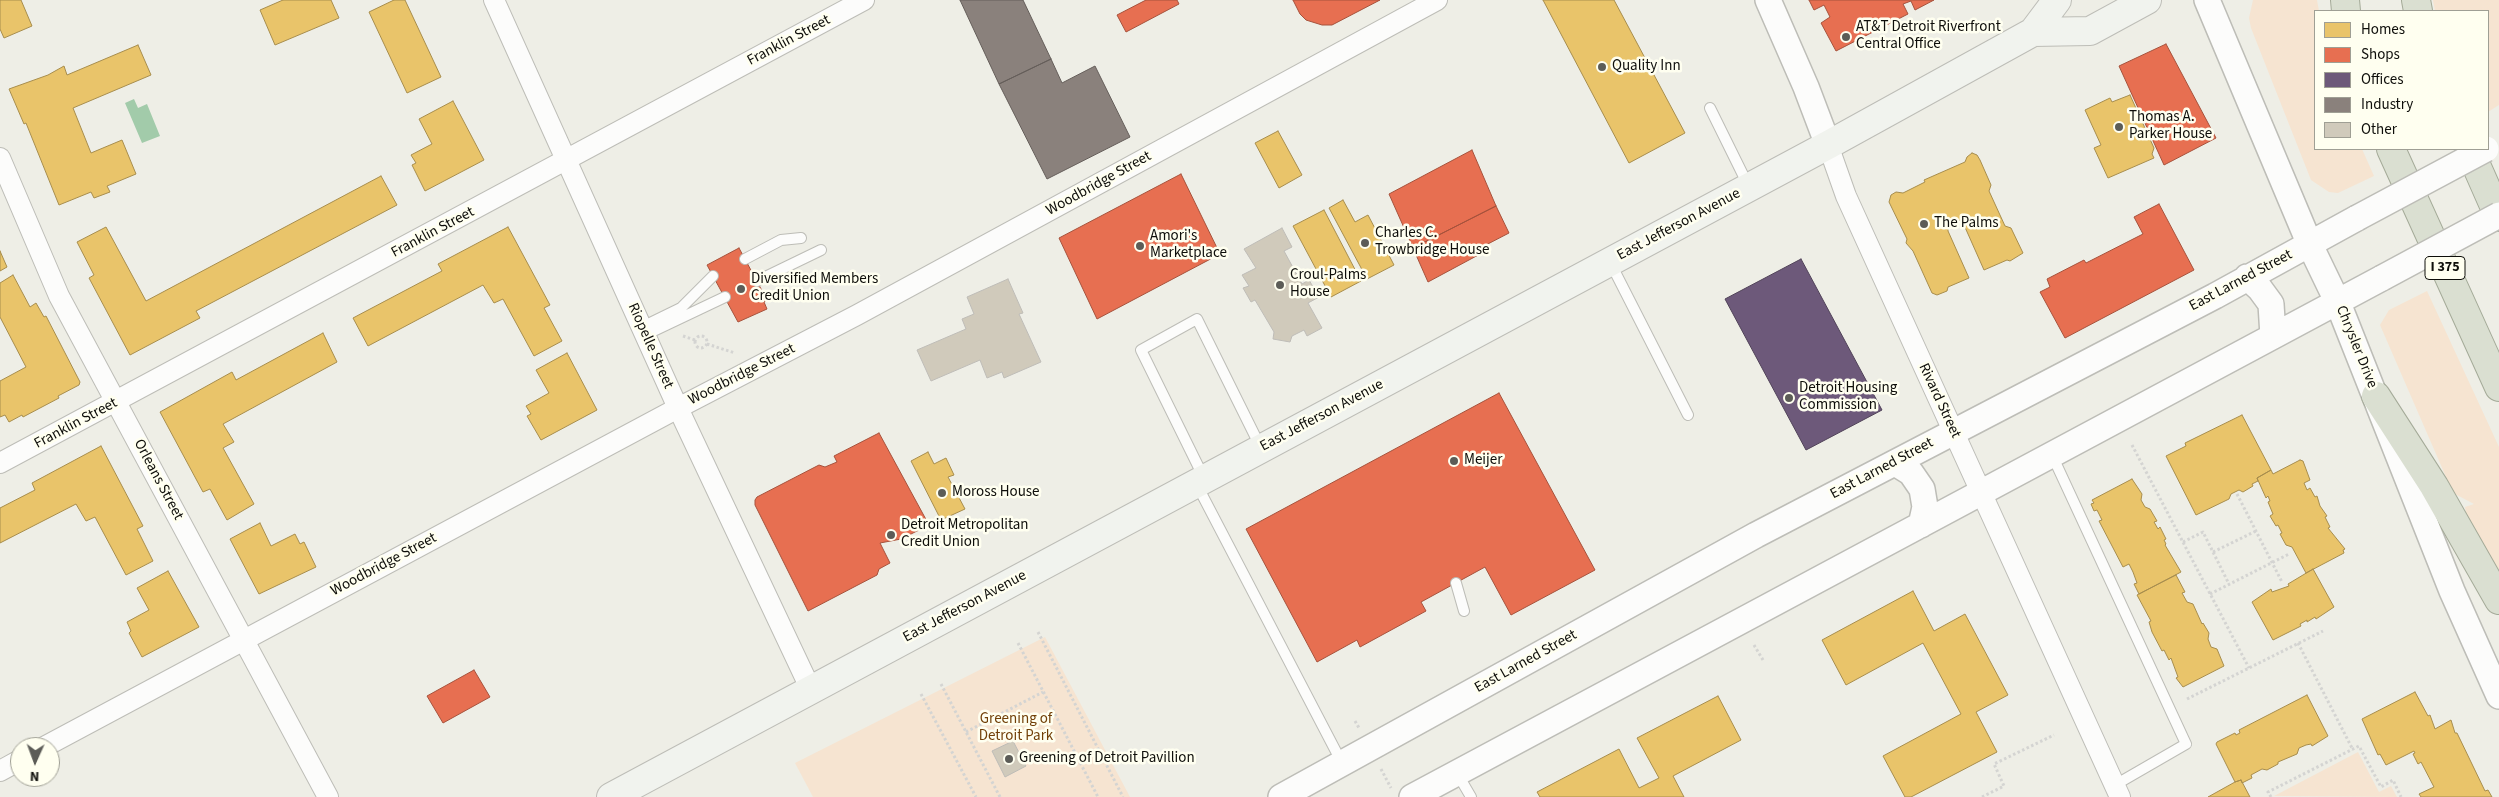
<!DOCTYPE html>
<html>
<head>
<meta charset="utf-8">
<style>
	body { margin:0 }
	#map { position:relative; width:2499px; height:797px; overflow:hidden; background:#eeeee6; font-family:"Source Sans 3",sans-serif }
	canvas { display:block }
	.legend { position:absolute; left:2314px; top:10px; width:175px; height:140px; box-sizing:border-box; background:#fffff0; border:1px solid #9f9f94; margin:0; padding:6px 9px; list-style:none; font-size:15px; color:#0e0e0a }
	.legend li { display:flex; align-items:center; gap:10px; height:25px }
	.legend b { width:25px; border:1px solid #9f9f94 }
	.north { position:absolute; left:10px; top:737px; width:50px; height:50px; box-sizing:border-box; background:#fffff0; border:1px solid #9f9f94; border-radius:50%; rotate:182deg; font-size:14px; font-weight:700; line-height:20px; text-align:center; color:#0e0e0a }
	.north::after { content:''; display:block; margin:auto; width:18px; height:22px; background:#5c5c57; clip-path:polygon(50% 0,100% 100%,50% 72%,0 100%) }
</style>
</head>
<body>
<div id="map">
<canvas width="2499" height="797"></canvas>
<ul class="legend">
<li><b style="height:14px;background:#e9c46a"></b>Homes</li>
<li><b style="height:14px;background:#e76f51"></b>Shops</li>
<li><b style="height:14px;background:#6d597a"></b>Offices</li>
<li><b style="height:14px;background:#8a817c"></b>Industry</li>
<li><b style="height:14px;background:#d0cabb"></b>Other</li>
</ul>
<div class="north">N</div>
</div>
<script>
const ctx = document.querySelector('canvas').getContext('2d');
ctx.lineJoin = 'round';
function fillPath(path, color) { ctx.fillStyle = color; ctx.fill(path, 'evenodd'); }
const poly = rows => new Path2D(rows.map(r => 'M' + r).join(''));
function stroke(path, color, width, dash) { ctx.strokeStyle = color; ctx.lineWidth = width; ctx.lineCap = dash ? 'butt' : 'round'; ctx.setLineDash(dash || []); ctx.stroke(path); }
function label(font, color, halo, rows, align = 'center') {
  ctx.font = font + ' "Source Sans 3",sans-serif'; ctx.lineWidth = 5; ctx.setLineDash([]); ctx.textBaseline = 'middle'; ctx.strokeStyle = halo; ctx.fillStyle = color; for (const [text, x, y, turn = 0] of rows) {
    ctx.save(); ctx.translate(x, y); ctx.rotate((+turn || 0) * Math.PI / 180); ctx.textAlign = isNaN(turn) ? turn : align; if (halo) ctx.strokeText(text, 0, 0); ctx.fillText(text, 0, 0); ctx.restore();
  }
}
fillPath(poly([
	[2253,0,2317,0,2319,11,2315,11,2315,149,2362,149,2374,176,2338,193,2329,192,2311,180,2251,28,2249,18],
	[2433,0,2499,0,2499,105,2488,112,2488,11,2435,11],
	[2427,291,2499,447,2499,570,2467,519,2465,507,2474,504,2453,493,2380,325,2389,310],
	[1045,637,1130,797,813,797,795,763],
	[2358,752,2379,792,2391,786,2397,797,2274,796]
]), '#f6e4d1');
fillPath(poly([
	[134,99,138,108,147,104,160,136,142,143,125,103]
]), '#a2cbaa');
const homes = poly([
	[0,0,21,0,32,26,4,38,0,29,0,0],
	[283,0,331,0,339,18,275,45,260,10,283,0],
	[394,0,405,0,441,77,407,93,369,12,394,0],
	[1543,0,1614,0,1685,133,1629,163,1543,0],
	[138,45,151,75,73,108,91,153,122,140,136,174,107,186,110,192,94,198,91,192,59,205,26,123,24,124,9,89,48,75,64,66,67,75,138,45],
	[2130,95,2154,148,2152,154,2154,158,2108,178,2094,148,2101,145,2085,110,2110,98,2112,102,2130,95],
	[453,101,484,160,425,191,412,165,416,163,411,155,432,144,419,119,453,101],
	[1278,131,1302,175,1279,188,1255,143,1278,131],
	[1972,153,1977,155,1980,160,1991,185,1989,191,2005,226,2011,228,2023,253,2010,261,2007,260,1984,270,1964,225,1958,219,1948,223,1948,231,1969,278,1948,287,1947,291,1937,295,1932,293,1913,251,1906,243,1907,239,1889,202,1891,195,1896,192,1903,193,1925,182,1924,180,1965,162,1967,157,1972,153],
	[381,176,397,205,196,311,200,318,130,355,89,278,94,275,77,242,106,227,146,301,381,176],
	[1343,200,1355,222,1368,215,1394,265,1367,279,1329,208,1343,200],
	[1324,210,1361,281,1331,297,1293,226,1324,210],
	[508,227,550,305,544,308,562,341,534,356,503,299,494,303,483,285,368,346,353,318,442,271,438,264,508,227],
	[0,251,7,267,0,271,0,251],
	[13,275,30,307,36,303,44,317,46,316,80,382,79,385,58,396,59,398,23,417,22,415,9,422,5,415,0,417,0,381,26,367,0,317,0,283,13,275],
	[323,333,337,362,223,424,234,442,223,448,254,504,227,520,210,489,203,492,160,412,232,372,236,380,323,333],
	[567,353,597,410,541,440,527,416,531,414,526,406,549,393,536,370,567,353],
	[2242,415,2271,470,2257,478,2258,481,2252,484,2253,486,2243,492,2239,490,2231,494,2229,499,2196,515,2166,456,2186,446,2185,443,2242,415],
	[101,446,143,526,137,529,153,561,126,575,95,517,86,521,76,504,0,543,0,508,35,490,32,483,101,446],
	[928,452,934,464,946,458,954,475,948,477,965,509,941,520,911,461,928,452],
	[2300,460,2303,461,2310,480,2304,483,2307,490,2310,488,2315,497,2317,496,2320,506,2327,516,2325,517,2330,527,2328,528,2345,549,2343,550,2344,553,2306,573,2292,547,2286,545,2280,534,2282,533,2278,525,2276,526,2270,516,2273,514,2268,502,2270,501,2268,496,2266,498,2257,478,2271,470,2273,474,2300,460],
	[2132,479,2142,494,2141,500,2145,507,2150,509,2157,521,2154,522,2158,529,2160,527,2166,539,2164,540,2166,544,2165,545,2181,572,2139,594,2134,584,2137,583,2133,572,2129,564,2123,567,2099,521,2102,520,2097,510,2094,511,2091,504,2094,503,2092,500,2132,479],
	[260,523,271,546,295,534,300,544,304,542,316,567,259,594,230,539,260,523],
	[2313,569,2334,607,2316,619,2315,617,2307,622,2307,620,2300,624,2301,626,2273,640,2252,602,2271,589,2272,592,2289,586,2288,584,2313,569],
	[168,571,199,627,142,657,129,633,131,631,127,622,149,610,137,588,168,571],
	[2176,575,2185,592,2182,593,2187,602,2193,604,2202,624,2203,623,2209,633,2208,639,2211,647,2217,649,2224,666,2183,687,2176,678,2178,677,2171,658,2169,660,2164,650,2162,651,2152,632,2149,622,2151,621,2137,595,2176,575],
	[1913,591,1934,631,1965,614,2008,695,1976,712,1997,752,1911,797,1905,797,1883,756,1961,714,1923,643,1846,685,1822,640,1913,591],
	[2415,692,2428,716,2430,715,2435,729,2451,720,2455,733,2457,733,2485,791,2488,790,2492,797,2421,797,2419,794,2434,787,2421,762,2418,764,2413,754,2415,753,2414,751,2386,765,2380,754,2378,755,2362,719,2415,692],
	[2307,695,2328,736,2312,746,2311,744,2306,745,2299,748,2297,754,2278,762,2278,764,2267,770,2262,769,2251,775,2252,778,2242,783,2241,780,2235,782,2216,744,2217,742,2235,733,2236,735,2240,733,2239,730,2307,695],
	[1718,696,1741,740,1673,776,1684,797,1540,797,1537,792,1619,749,1639,788,1659,778,1637,738,1718,696],
	[2241,780,2250,797,2208,797,2235,782,2241,780]
]);
fillPath(homes, '#e9c46a');
stroke(homes, '#a78d4d', 1);
const shops = poly([
	[1146,0,1177,0,1179,4,1126,32,1117,15,1146,0],
	[1293,0,1380,0,1332,25,1322,25,1306,20,1300,14,1293,0],
	[1809,0,1934,0,1915,10,1911,1,1903,4,1908,14,1836,51,1821,23,1830,17,1824,5,1814,10,1809,0],
	[2166,44,2216,138,2164,165,2119,66,2166,44],
	[1472,150,1496,206,1413,248,1389,194,1472,150],
	[1181,174,1220,254,1097,319,1059,238,1181,174],
	[2159,204,2194,270,2065,338,2040,292,2050,287,2047,279,2084,260,2086,263,2143,234,2134,217,2159,204],
	[1496,206,1509,233,1482,247,1482,253,1428,282,1413,248,1496,206],
	[739,248,767,300,764,302,767,309,738,322,707,265,739,248],
	[1499,393,1595,570,1511,615,1485,567,1421,602,1426,611,1360,647,1357,640,1317,662,1246,529,1499,393],
	[879,433,929,525,901,539,880,543,890,563,879,569,877,575,808,611,755,505,755,500,757,497,819,465,825,467,837,462,834,456,879,433],
	[474,670,490,697,443,723,427,696,474,670]
]);
fillPath(shops, '#e76f51');
stroke(shops, '#a6523c', 1);
const offices = poly([
	[1801,259,1882,410,1806,450,1725,299,1801,259]
]);
fillPath(offices, '#6d597a');
stroke(offices, '#504258', 1);
const industry = poly([
	[960,0,1023,0,1051,59,999,84,960,0],
	[1051,59,1062,83,1095,66,1130,137,1047,179,999,84,1051,59]
]);
fillPath(industry, '#8a817c');
stroke(industry, '#655e5a', 1);
const building = poly([
	[1282,228,1292,247,1284,251,1302,284,1309,280,1319,297,1308,303,1322,328,1307,336,1304,330,1292,336,1290,342,1273,339,1274,332,1255,300,1251,302,1243,288,1249,286,1242,275,1256,268,1244,249,1282,228],
	[1008,279,1023,313,1019,314,1041,362,1004,378,1002,372,987,378,980,360,931,381,917,350,966,329,962,319,974,314,967,297,1008,279],
	[1013,741,1026,766,1005,777,992,751,1013,741]
]);
fillPath(building, '#d0cabb');
stroke(building, '#bebcb7', 1);
const service = poly([
	[1710,108,1749,187],
	[745,259,781,240,801,238],
	[1610,262,1688,415],
	[757,281,821,250],
	[642,327,681,308,713,276],
	[645,335,725,297],
	[2052,455,2186,744,2115,785],
	[1204,478,1141,350,1197,319,1261,448],
	[1197,485,1342,763],
	[1456,583,1464,611],
	[1457,773,1471,797]
]);
const minor = poly([
	[494,0,678,408,811,690],
	[1828,145,1846,196,2120,797],
	[0,158,59,296,328,797],
	[0,463,864,0],
	[44,747,678,408,857,315,1437,0],
	[0,771,20,760]
]);
const tertiary = poly([
	[1768,0,1806,87,1828,145],
	[2207,0,2310,245,2338,303,2452,591,2499,696],
	[2247,277,2260,289,2271,304,2273,336],
	[1895,463,1911,473,1922,489,1925,507,1921,525],
	[1281,797,1756,535,2215,296,2357,218],
	[1412,797,2382,278]
]);
const secondary = poly([
	[2033,32,2090,31,2147,0],
	[611,797,1828,145,2033,32,2057,0]
]);
const motorway = poly([
	[2345,0,2346,11],
	[2416,0,2418,11],
	[2391,149,2499,387],
	[2469,149,2499,217],
	[2376,396,2434,486,2499,600]
]);
stroke(service, '#bdbdb7', 12);
stroke(minor, '#bdbdb7', 22);
stroke(tertiary, '#bdbdb7', 28);
stroke(secondary, '#bdbdb7', 30);
stroke(motorway, '#a4aa98', 30);
stroke(poly([
	'695 342a6 6 0 1 1 12 0a6 6 0 1 1-12 0Z',
	[683,336,695,340],
	[707,344,735,353],
	[2132,445,2249,668],
	[2237,494,2282,582],
	[2183,542,2203,532,2229,584],
	[2213,552,2256,531],
	[2210,594,2289,554],
	[1038,632,1123,797],
	[1018,643,1098,797],
	[2298,643,2353,750],
	[1754,645,1763,660],
	[941,684,1000,797],
	[921,694,976,797],
	[2187,699,2323,631],
	[1355,721,1359,728],
	[966,732,1043,692],
	[1381,769,1391,788],
	[1982,797,2004,786,1994,764,2054,735],
	[2271,797,2268,792,2359,746,2381,787,2393,780,2401,797]
]), '#d4d4d2', 3, [2.5, 2.5]);
stroke(service, '#fcfcfb', 10);
stroke(minor, '#fcfcfb', 20);
stroke(tertiary, '#fcfcfb', 25);
stroke(secondary, '#f1f3ee', 28);
stroke(motorway, '#dadfd1', 28);
const tertiaryBridge = poly([
	[2357,218,2486,149],
	[2382,278,2499,215]
]);
stroke(tertiaryBridge, '#bdbdb7', 28, []);
stroke(tertiaryBridge, '#fcfcfb', 25);
for (const [x, y, r, color] of [
	[1846,37,5,"#5c5c57"],
	[1602,67,5,"#5c5c57"],
	[2119,127,5,"#5c5c57"],
	[1924,224,5,"#5c5c57"],
	[1365,243,5,"#5c5c57"],
	[1140,246,5,"#5c5c57"],
	[1280,285,5,"#5c5c57"],
	[741,289,5,"#5c5c57"],
	[1789,398,5,"#5c5c57"],
	[1454,461,5,"#5c5c57"],
	[942,493,5,"#5c5c57"],
	[891,535,5,"#5c5c57"],
	[1009,759,5,"#5c5c57"]
]) { const dot = new Path2D(); dot.arc(x, y, r, 0, 2 * Math.PI); ctx.fillStyle = color; ctx.fill(dot); stroke(dot, '#fffff0', 2); }
for (const [x, y, w] of [
	[2445,268,40]
]) { const box = new Path2D(); box.roundRect(x - w / 2, y - 11.5, w, 23, 4); ctx.fillStyle = '#fffff0'; ctx.fill(box); stroke(box, '#0e0e0a', 1); }
label('bold 14px', '#0e0e0a', null, [
	["I 375",2445,268]
]);
label('15px', '#0e0e0a', '#fffff0', [
	["AT&T Detroit Riverfront",1856,28],
	["Central Office",1856,45],
	["Quality Inn",1612,67],
	["Thomas A.",2129,118],
	["Parker House",2129,135],
	["The Palms",1934,224],
	["Charles C.",1375,234],
	["Trowbridge House",1375,251],
	["Amori's",1150,237],
	["Marketplace",1150,254],
	["Croul-Palms",1290,276],
	["House",1290,293],
	["Diversified Members",751,280],
	["Credit Union",751,297],
	["Detroit Housing",1799,389],
	["Commission",1799,406],
	["Meijer",1464,461],
	["Moross House",952,493],
	["Detroit Metropolitan",901,526],
	["Credit Union",901,543],
	["Greening of Detroit Pavillion",1019,759]
], 'left');
label('15px', '#0e0e0a', '#fffff0', [
	["Franklin Street",789,41,-28],
	["Woodbridge Street",1099,184,-29],
	["East Jefferson Avenue",1679,225,-28],
	["Franklin Street",433,233,-28],
	["East Larned Street",2241,281,-28],
	["Riopelle Street",650,346,66],
	["Chrysler Drive",2356,347,68],
	["Woodbridge Street",742,375,-27],
	["Rivard Street",1939,401,65],
	["East Jefferson Avenue",1322,416,-28],
	["Franklin Street",76,424,-28],
	["East Larned Street",1882,469,-28],
	["Orleans Street",158,480,62],
	["Woodbridge Street",384,565,-28],
	["East Jefferson Avenue",965,607,-28],
	["East Larned Street",1526,662,-29]
]);
label('15px', '#713f07', '#fffff0', [
	["Greening of",1016,720],
	["Detroit Park",1016,737]
]);
</script>
</body>
</html>
